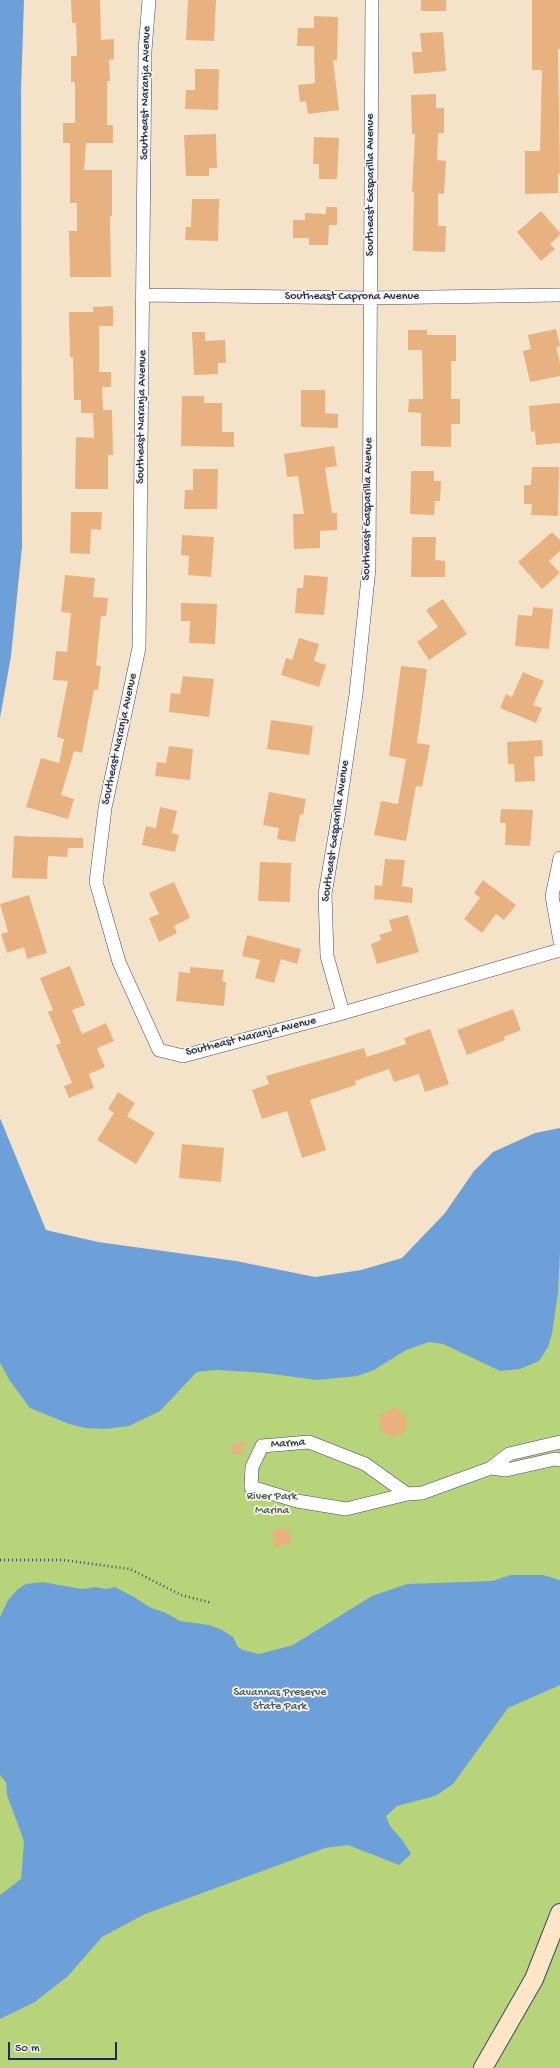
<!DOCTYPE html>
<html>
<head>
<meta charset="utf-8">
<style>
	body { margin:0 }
	#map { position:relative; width:560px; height:2068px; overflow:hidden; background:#f5e3c9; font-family:"Gochi Hand",sans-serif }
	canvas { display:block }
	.scale { position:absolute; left:8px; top:2042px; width:109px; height:18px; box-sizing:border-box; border:2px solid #1b2f5e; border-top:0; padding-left:5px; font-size:12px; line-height:14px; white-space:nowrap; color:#1b2f5e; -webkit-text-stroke:3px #fcf5e5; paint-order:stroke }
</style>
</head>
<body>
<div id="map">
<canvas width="560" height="2068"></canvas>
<div class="scale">50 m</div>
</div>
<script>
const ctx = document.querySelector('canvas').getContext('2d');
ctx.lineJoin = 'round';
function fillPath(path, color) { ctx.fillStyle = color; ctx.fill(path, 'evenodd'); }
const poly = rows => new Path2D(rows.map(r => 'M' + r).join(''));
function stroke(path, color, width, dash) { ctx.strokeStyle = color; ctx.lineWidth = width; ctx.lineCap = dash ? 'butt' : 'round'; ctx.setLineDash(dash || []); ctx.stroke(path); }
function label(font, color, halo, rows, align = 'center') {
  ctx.font = font + ' "Gochi Hand",sans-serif'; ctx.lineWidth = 3.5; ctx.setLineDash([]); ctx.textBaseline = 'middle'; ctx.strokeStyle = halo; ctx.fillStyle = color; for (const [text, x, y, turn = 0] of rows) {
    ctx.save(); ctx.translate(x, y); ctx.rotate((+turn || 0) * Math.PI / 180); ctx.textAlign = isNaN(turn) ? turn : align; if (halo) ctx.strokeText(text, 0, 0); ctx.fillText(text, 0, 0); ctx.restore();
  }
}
fillPath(poly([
	[560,1183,560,2068,0,2068,0,1230,323,1331]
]), '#b7d47a');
fillPath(poly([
	[0,0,24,0,21,91,22,547,11,656,0,718],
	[0,1118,46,1230,98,1242,236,1261,315,1277,361,1270,402,1258,445,1213,474,1171,493,1152,535,1133,560,1128,560,1251,558,1292,552,1334,548,1347,539,1361,520,1369,500,1371,443,1344,429,1342,406,1350,374,1370,357,1376,317,1380,265,1373,218,1370,205,1371,197,1372,193,1376,160,1411,129,1426,105,1429,85,1428,69,1424,30,1408,10,1381,0,1363],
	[511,1575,543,1575,560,1580,560,1685,508,1708,453,1784,435,1796,397,1806,386,1816,390,1826,403,1841,411,1854,399,1865,348,1845,325,1848,145,1914,102,1937,68,1976,35,2002,0,2019,0,1895,21,1879,24,1841,7,1795,6,1782,0,1775,0,1617,8,1600,18,1589,26,1584,42,1582,82,1589,96,1587,106,1589,115,1587,134,1597,149,1607,166,1613,180,1621,209,1625,222,1630,233,1637,238,1647,243,1650,259,1654,293,1645,372,1596,407,1584,492,1581]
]), '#6da0d9');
fillPath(poly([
	[71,0,100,0,101,40,114,39,114,59,109,60,110,81,107,81,107,125,113,125,113,143,86,143,84,170,112,170,112,216,110,216,111,277,70,277,69,231,77,231,77,203,70,203,70,143,63,143,63,123,75,123,75,82,71,82,71,56,77,56,76,23,72,23],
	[188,0,216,0,214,41,186,40],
	[421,0,446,0,446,11,421,11],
	[532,0,560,0,560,49,558,49,560,173,558,173,558,193,525,194,525,151,540,151,542,70,532,70],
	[314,16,338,17,337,60,333,60,339,110,308,114,306,101,300,102,298,85,315,83,314,46,297,46,298,28,314,28],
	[443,32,446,71,414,74,412,52,422,52,420,33],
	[195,69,219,69,218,110,185,109,186,90,195,90],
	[436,94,436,108,444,108,444,133,438,133,437,160,446,161,444,194,438,193,438,226,446,226,445,252,413,251,414,192,412,192,415,134,412,134,411,95],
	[216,134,217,168,209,168,209,176,186,176,184,135],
	[314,137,339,138,337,179,319,179,319,164,313,164],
	[192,199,219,199,218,241,185,240,186,227,191,227],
	[326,207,337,207,337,225,329,225,328,245,309,245,309,238,293,238,293,220,305,220,305,213,326,214],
	[541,211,560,233,560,235,550,244,555,249,541,261,517,232],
	[113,306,113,326,99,326,99,372,111,372,111,387,102,387,103,410,112,410,113,455,108,455,108,489,75,489,76,437,94,438,93,413,81,413,81,400,74,400,73,357,70,357,69,312,93,312,93,307],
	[556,329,560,346,556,347,560,363,560,376,530,382,523,351,531,349,528,335],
	[408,330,427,330,427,335,456,335,456,361,451,361,451,399,460,399,460,424,451,424,451,447,421,446,421,413,408,412,409,399,423,399,422,350,408,350],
	[192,332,205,332,205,341,225,340,226,363,218,363,218,374,194,375],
	[301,390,325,390,325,413,338,414,338,428,301,427],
	[182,396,204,396,204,403,222,403,222,432,234,432,234,447,181,446],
	[560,403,560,443,536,445,535,431,531,432,529,406],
	[334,446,337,466,325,468,332,513,337,513,337,530,320,531,320,548,294,549,293,514,304,514,298,476,287,477,284,454],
	[532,467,559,467,558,516,531,515,532,504,524,504,524,485,531,485],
	[193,469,218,469,217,509,184,509,185,490,193,490],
	[411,471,434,471,434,481,441,481,440,501,435,501,434,515,410,514],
	[71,512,102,512,101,530,91,529,90,554,70,553],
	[552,532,560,540,560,551,549,561,560,573,542,589,518,562],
	[182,535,214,537,211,577,188,575,189,556,181,555],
	[412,537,436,537,435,560,445,561,445,577,411,577],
	[65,575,95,578,93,597,108,598,106,616,101,616,96,665,101,666,98,690,94,690,82,753,74,751,61,795,74,799,68,819,26,807,41,758,59,763,64,739,57,737,68,681,53,680,56,651,67,652,71,613,61,612],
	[304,575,328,577,324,615,295,613,297,588,303,588],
	[443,599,467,634,429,660,417,642,438,627,426,610],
	[181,603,217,604,215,644,189,643,190,621,181,621],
	[533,607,553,609,549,649,515,646,518,615,532,616],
	[299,638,319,644,314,661,326,665,319,687,281,675,286,658,292,660],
	[401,666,427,669,417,743,430,745,422,787,416,786,406,841,374,835,381,801,398,804,406,759,389,756],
	[523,672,544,681,533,705,542,708,536,723,500,708,506,694,512,697],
	[183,676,214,679,209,717,169,712,171,693,180,694],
	[271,720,313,726,309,755,267,749],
	[542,740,543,756,534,757,535,781,515,782,514,764,508,764,507,742],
	[169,746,193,749,190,780,155,776,157,762,166,763],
	[269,792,306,799,303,815,300,814,295,842,277,839,279,828,263,825],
	[160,807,177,811,172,833,179,835,175,852,142,845,146,826,156,828],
	[501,809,533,810,530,846,505,845,506,823,500,823],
	[14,836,83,838,83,848,68,848,67,857,48,856,47,879,12,878],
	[385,859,405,860,402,886,413,888,412,903,374,899,375,885,382,886],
	[260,862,291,863,290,902,258,901],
	[483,880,516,905,504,920,496,914,482,933,464,919,480,898,474,893],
	[174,882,190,918,174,926,177,933,159,942,149,918,159,914,149,893],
	[29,895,47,953,27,959,24,947,7,953,1,934,8,932,0,904],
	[408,915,419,952,377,964,371,944,381,940,379,935,392,931,389,920],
	[247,935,301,949,297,964,281,959,274,983,255,978,260,960,242,956],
	[70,966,85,1005,72,1010,82,1034,106,1023,114,1041,97,1048,105,1067,89,1074,94,1088,69,1098,64,1086,72,1083,56,1045,61,1043,48,1012,53,1010,40,978],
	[190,967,224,970,222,981,226,982,224,1006,176,1001,179,972,190,973],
	[513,1009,521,1030,504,1037,505,1040,467,1055,457,1030],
	[430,1029,449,1084,425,1092,419,1074,394,1082,389,1069,355,1081,356,1085,310,1100,326,1150,302,1158,287,1111,262,1119,252,1090,269,1084,266,1076,364,1048,367,1057,406,1044,404,1038],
	[118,1092,135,1103,127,1116,155,1133,136,1164,97,1140,114,1113,108,1109],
	[182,1144,224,1148,221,1182,179,1178],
	[395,1407,407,1419,405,1432,392,1437,379,1430,380,1415],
	[247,1440,241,1454,235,1455,231,1450,233,1444],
	[288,1528,291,1544,274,1547,272,1530]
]), '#e8b180');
const minor = poly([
	[149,0,145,51,139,648,105,808,96,882,119,962,159,1050,183,1056,343,1013,560,950],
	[143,295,370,298,560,295],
	[560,858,552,896,560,941],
	[343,1013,327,956,325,894,338,818,356,694,369,568,372,0],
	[491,1468,506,1470,555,1459,560,1460],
	[407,1494,365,1464,309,1442,262,1446,252,1467,251,1487,297,1501,346,1509,407,1494,422,1493,491,1468,509,1454,560,1442]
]);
const secondary = poly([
	[483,2068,534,1979,560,1913]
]);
stroke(minor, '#3c4a6e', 14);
stroke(secondary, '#3c4a6e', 20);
stroke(poly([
	[0,1560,63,1560,130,1569,181,1595,212,1603]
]), '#3c4a6e', 2.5, [1, 3]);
stroke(minor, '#fff', 13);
stroke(secondary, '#fde5c5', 18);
label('12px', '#1b2f5e', '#fcf5e5', [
	["Southeast Naranja Avenue",146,93,-89],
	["Southeast Gasparilla Avenue",371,185,-90],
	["Southeast Caprona Avenue",352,297],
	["Southeast Naranja Avenue",142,417,-89],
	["Southeast Gasparilla Avenue",368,509,-89],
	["Southeast Naranja Avenue",120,739,-78],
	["Southeast Gasparilla Avenue",336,831,-82],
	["Southeast Naranja Avenue",251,1037,-14],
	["Marma",288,1444,-4]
]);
label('12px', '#425865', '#fcf5e5', [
	["River Park",272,1497],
	["Marina",272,1511],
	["Savannas Preserve",280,1693],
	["State Park",280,1707]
]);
</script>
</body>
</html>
